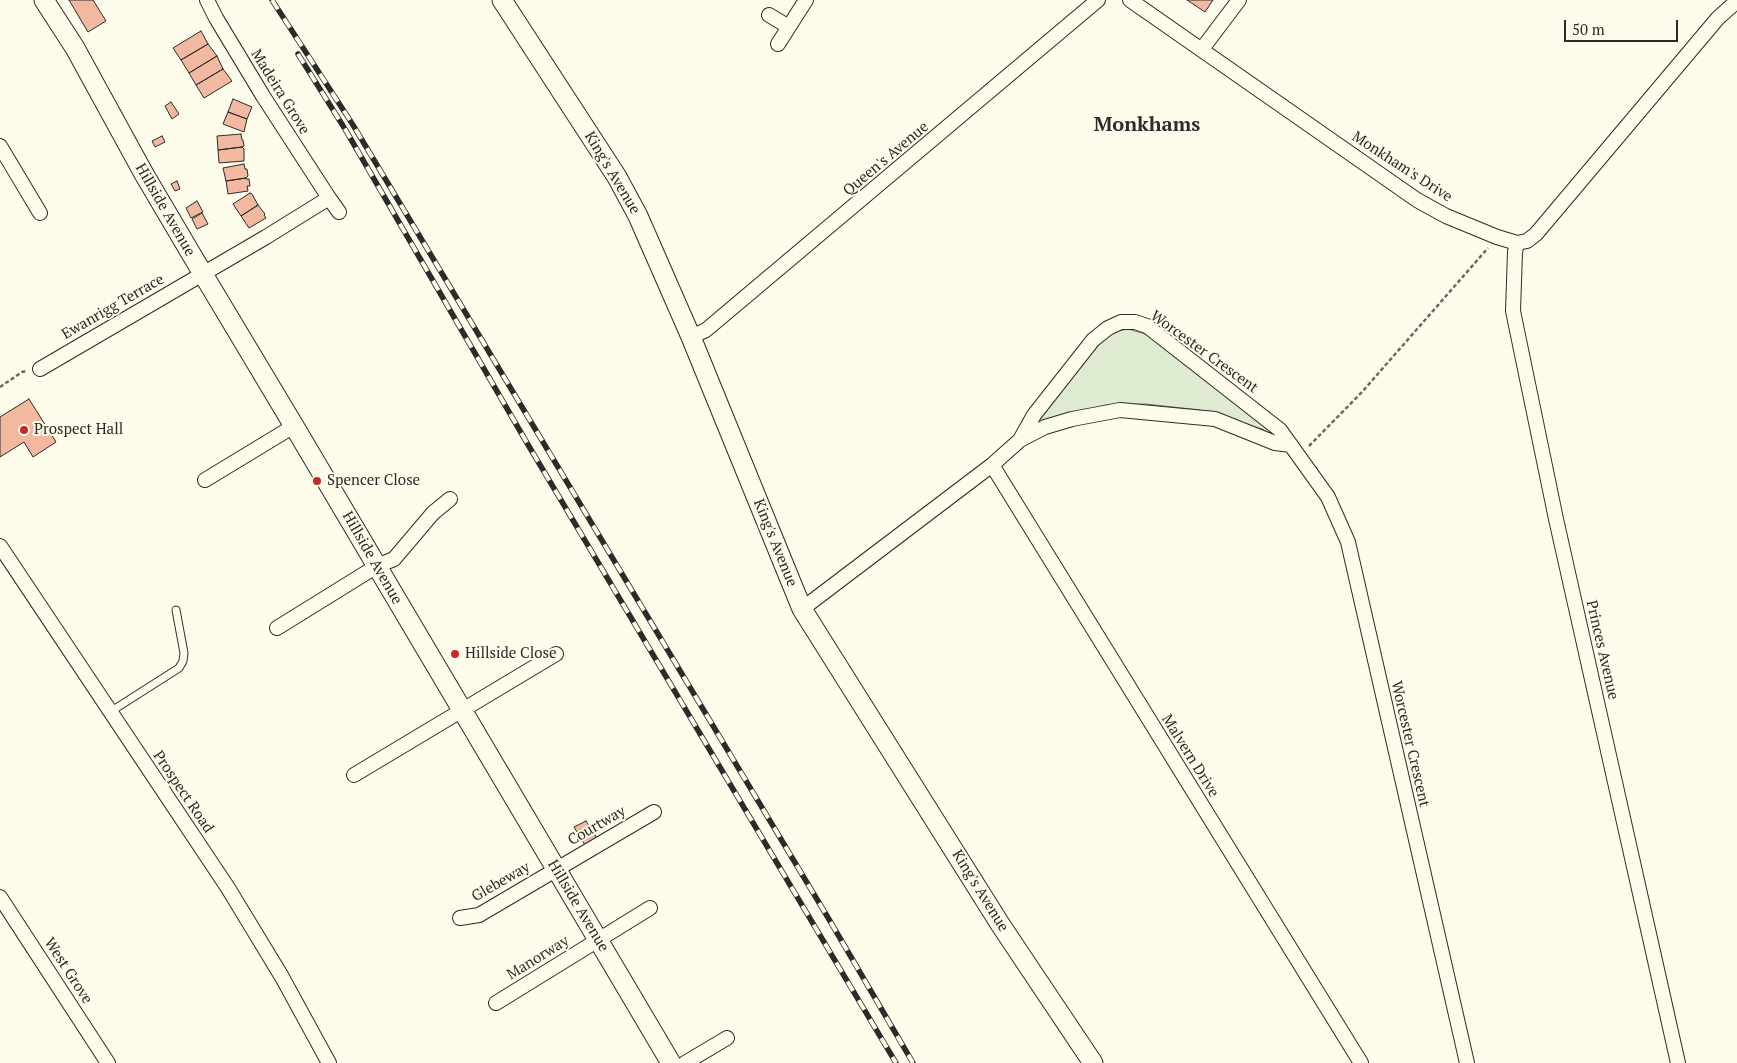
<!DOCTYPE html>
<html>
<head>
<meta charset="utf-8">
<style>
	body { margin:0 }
	#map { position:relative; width:1737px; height:1063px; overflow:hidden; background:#fdfbea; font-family:"PT Serif",serif }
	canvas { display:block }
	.scale { position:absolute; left:1564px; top:20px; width:114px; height:22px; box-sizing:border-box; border:2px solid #2b2b2b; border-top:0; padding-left:6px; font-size:15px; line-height:18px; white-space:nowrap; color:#2b2b2b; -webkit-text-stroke:4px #fdfbea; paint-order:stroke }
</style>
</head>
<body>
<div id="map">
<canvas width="1737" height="1063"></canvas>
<div class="scale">50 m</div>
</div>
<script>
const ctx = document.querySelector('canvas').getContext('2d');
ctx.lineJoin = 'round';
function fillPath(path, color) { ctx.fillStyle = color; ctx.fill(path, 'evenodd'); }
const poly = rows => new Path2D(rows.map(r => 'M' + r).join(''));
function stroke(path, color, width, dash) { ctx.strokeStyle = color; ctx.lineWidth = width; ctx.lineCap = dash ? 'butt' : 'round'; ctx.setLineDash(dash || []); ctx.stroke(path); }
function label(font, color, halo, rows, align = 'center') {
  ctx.font = font + ' "PT Serif",serif'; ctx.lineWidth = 4; ctx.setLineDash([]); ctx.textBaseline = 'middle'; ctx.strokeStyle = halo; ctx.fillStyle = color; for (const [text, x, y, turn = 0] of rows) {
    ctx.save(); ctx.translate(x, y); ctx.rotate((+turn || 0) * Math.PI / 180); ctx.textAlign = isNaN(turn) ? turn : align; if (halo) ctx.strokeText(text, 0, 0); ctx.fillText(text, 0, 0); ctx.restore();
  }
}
const green = poly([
	[1128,329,1149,335,1278,433,1274,436,1262,429,1200,410,1146,404,1106,405,1062,416,1038,426,1033,424,1098,345,1114,332,1128,329]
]);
fillPath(green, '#deebd1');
stroke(green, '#74746e', 1);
const building = poly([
	[69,0,93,0,106,21,88,32,69,0],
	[1187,0,1213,0,1205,12,1187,0],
	[201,31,208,44,181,60,173,48,201,31],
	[208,44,217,56,189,73,181,60,208,44],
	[217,56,223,69,196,85,189,73,217,56],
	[223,69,232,81,204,98,196,85,223,69],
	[233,99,252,107,247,119,228,112,233,99],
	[171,102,179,114,172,119,165,106,171,102],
	[228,112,247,119,244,132,223,124,228,112],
	[241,134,242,140,243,140,244,146,242,147,218,150,217,136,241,134],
	[162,136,165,142,155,147,152,141,162,136],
	[242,147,244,149,244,161,219,163,218,150,242,147],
	[244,164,245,169,247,169,248,176,246,178,226,181,223,168,244,164],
	[246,178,246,179,249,179,250,186,247,186,248,191,228,194,226,181,246,178],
	[177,181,180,189,175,191,171,184,177,181],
	[250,193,252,194,258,205,241,216,233,204,250,193],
	[197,201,203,212,191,218,186,208,197,201],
	[258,205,265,214,264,215,266,218,249,228,241,216,258,205],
	[202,213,208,224,197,229,192,219,202,213],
	[29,399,56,442,33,457,24,442,0,457,0,417,29,399],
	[586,821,597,838,585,845,574,827,586,821]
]);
fillPath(building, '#f2b8a0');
stroke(building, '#2b2b2b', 1);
const lane = poly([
	[110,712,179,668,183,661,184,653,176,610]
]);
const street = poly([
	[1130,0,1417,200,1446,216,1497,237,1517,243,1527,241,1536,234,1718,18,1737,1],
	[769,15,789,27],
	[778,44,806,0],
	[1202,49,1239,0],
	[0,146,40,213],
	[329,198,339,212],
	[1517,243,1515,252,1513,311,1556,519,1678,1063],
	[691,337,706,330,1098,0],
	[40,369,266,237,329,198,263,96,216,18,207,0],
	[1020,440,1045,427,1072,419,1120,410,1215,419,1275,443,1291,445],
	[992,465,1361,1063],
	[205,480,294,426],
	[0,546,228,888,282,977,329,1063],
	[802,609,992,465,1020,440,1034,415,1093,340,1108,328,1121,322,1135,322,1147,326,1280,430,1328,497,1348,542,1467,1063],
	[277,628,377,566,394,559,433,513,450,499],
	[354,775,556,654],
	[0,897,108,1063],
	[460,918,479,915,654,812],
	[496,1003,650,908],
	[685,1063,727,1038]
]);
const secondary = poly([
	[44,0,75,48,144,174,203,274,294,426,671,1063],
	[502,0,617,177,638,216,691,337,802,609,1000,924,1093,1063]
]);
stroke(lane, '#2b2b2b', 9);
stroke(street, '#2b2b2b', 16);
stroke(secondary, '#2b2b2b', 21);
stroke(poly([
	[0,387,22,372,26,371],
	[1309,446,1362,392,1488,248]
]), '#6a6964', 2.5, [4, 2.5]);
stroke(lane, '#fdfbea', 7);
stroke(street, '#fdfbea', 14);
stroke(secondary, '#fdfbea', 19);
const rail = poly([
	[272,0,353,125,830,921,913,1063],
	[298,54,345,129,527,443,896,1063]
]);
stroke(rail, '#2b2b2b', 5.5);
stroke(rail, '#fdfbea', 4, [11]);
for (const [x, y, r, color] of [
	[24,430,5,"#c62828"],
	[317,481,5,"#c62828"],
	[455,654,5,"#c62828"]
]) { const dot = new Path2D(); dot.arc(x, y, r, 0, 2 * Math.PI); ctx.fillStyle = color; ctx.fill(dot); stroke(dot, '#fdfbea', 2); }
label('15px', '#2b2b2b', '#fdfbea', [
	["Madeira Grove",280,92,58],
	["Queen's Avenue",886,159,-40],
	["Monkham's Drive",1402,167,33],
	["King's Avenue",612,173,59],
	["Hillside Avenue",165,210,60],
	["Ewanrigg Terrace",113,307,-30],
	["Worcester Crescent",1204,352,36],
	["King's Avenue",775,543,68],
	["Hillside Avenue",372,558,60],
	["Princes Avenue",1602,650,77],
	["Worcester Crescent",1410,744,77],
	["Malvern Drive",1190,756,58],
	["Prospect Road",183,792,56],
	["Courtway",597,826,-30],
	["Glebeway",501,882,-30],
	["King's Avenue",980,891,58],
	["Hillside Avenue",578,906,59],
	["Manorway",538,958,-32],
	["West Grove",68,971,57]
]);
label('15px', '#2b2b2b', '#fdfbea', [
	["Prospect Hall",34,430],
	["Spencer Close",327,481],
	["Hillside Close",465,654]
], 'left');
label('bold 20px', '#2b2b2b', '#fdfbea', [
	["Monkhams",1147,125]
]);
</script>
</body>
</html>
